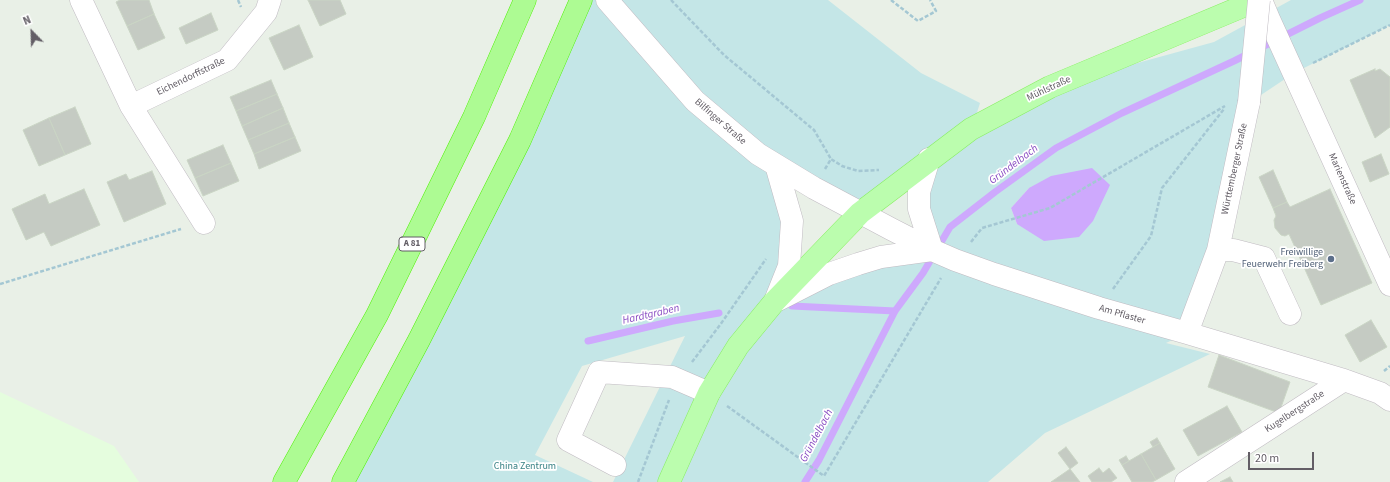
<!DOCTYPE html>
<html>
<head>
<meta charset="utf-8">
<style>
	body { margin:0 }
	#map { position:relative; width:1390px; height:482px; overflow:hidden; background:#e9f0e7; font-family:"Source Sans 3",sans-serif }
	canvas { display:block }
	.north { position:absolute; left:12px; top:12px; width:40px; height:40px; -webkit-text-stroke:3px #fff; paint-order:stroke; rotate:337deg; font-size:11px; font-weight:700; line-height:16px; text-align:center; color:#635e66 }
	.north::after { content:''; display:block; margin:auto; width:14px; height:18px; background:#635e66; clip-path:polygon(50% 0,100% 100%,50% 72%,0 100%) }
	.scale { position:absolute; left:1248px; top:452px; width:66px; height:18px; box-sizing:border-box; border:2px solid #635e66; border-top:0; padding-left:5px; font-size:12px; line-height:14px; white-space:nowrap; color:#635e66; -webkit-text-stroke:3px #fff; paint-order:stroke }
</style>
</head>
<body>
<div id="map">
<canvas width="1390" height="482"></canvas>
<div class="north">N</div>
<div class="scale">20 m</div>
</div>
<script>
const ctx = document.querySelector('canvas').getContext('2d');
ctx.lineJoin = 'round';
function fillPath(path, color) { ctx.fillStyle = color; ctx.fill(path, 'evenodd'); }
const poly = rows => new Path2D(rows.map(r => 'M' + r).join(''));
function stroke(path, color, width, dash) { ctx.strokeStyle = color; ctx.lineWidth = width; ctx.lineCap = dash ? 'butt' : 'round'; ctx.setLineDash(dash || []); ctx.stroke(path); }
function label(font, color, halo, rows, align = 'center') {
  ctx.font = font + ' "Source Sans 3",sans-serif'; ctx.lineWidth = 3.5; ctx.setLineDash([]); ctx.textBaseline = 'middle'; ctx.strokeStyle = halo; ctx.fillStyle = color; for (const [text, x, y, turn = 0] of rows) {
    ctx.save(); ctx.translate(x, y); ctx.rotate((+turn || 0) * Math.PI / 180); ctx.textAlign = isNaN(turn) ? turn : align; if (halo) ctx.strokeText(text, 0, 0); ctx.fillText(text, 0, 0); ctx.restore();
  }
}
fillPath(poly([
	[0,392,114,446,139,482,0,482]
]), '#e5fdde');
fillPath(poly([
	[581,0,828,0,921,73,980,103,972,128,1050,87,1214,42,1291,0,1390,0,1390,25,1294,73,1249,103,1187,333,1166,343,1210,354,1045,433,988,482,613,482,685,336,582,366,535,455,593,482,337,482],
	[929,160,919,209,931,250,775,300,792,221,776,166,860,213],
	[1029,188,1017,224,1011,208]
]), '#c4e6e7');
fillPath(poly([
	[1092,168,1110,185,1093,221,1079,237,1044,241,1017,224,1011,208,1029,188,1051,176]
]), '#cea9fd');
stroke(poly([
	[792,306,895,311],
	[588,341,673,321,719,313],
	[805,482,819,460,895,311,923,273,950,227,995,192,1056,148,1122,113,1234,61,1320,18,1360,0]
]), '#cea9fd', 7);
const building = poly([
	[120,0,149,0,154,14,127,26,116,2,120,0],
	[308,0,340,0,346,14,320,26,308,0],
	[211,13,218,30,186,44,179,28,211,13],
	[154,14,165,38,138,50,127,26,154,14],
	[299,25,313,57,284,70,269,38,299,25],
	[1375,69,1375,71,1380,69,1390,77,1390,127,1375,138,1350,80,1375,69],
	[271,80,277,94,236,111,230,97,271,80],
	[277,94,283,108,242,126,236,111,277,94],
	[75,107,91,144,65,155,49,118,75,107],
	[283,108,289,123,248,140,242,126,283,108],
	[49,118,65,155,39,166,23,130,49,118],
	[289,123,295,137,254,154,248,140,289,123],
	[295,137,301,151,259,169,254,154,295,137],
	[223,145,231,163,195,178,187,160,223,145],
	[1381,154,1389,174,1370,182,1362,162,1381,154],
	[231,163,239,181,203,196,195,178,231,163],
	[1273,170,1287,202,1273,208,1259,177,1273,170],
	[152,171,166,204,124,222,107,182,126,174,129,180,152,171],
	[84,189,100,225,51,246,44,232,26,240,12,209,45,194,49,204,84,189],
	[1330,189,1372,283,1321,305,1289,234,1285,236,1281,235,1275,228,1274,220,1276,216,1273,208,1287,202,1290,207,1330,189],
	[1371,320,1387,347,1360,362,1345,335,1371,320],
	[1219,355,1290,382,1279,413,1208,387,1219,355],
	[1227,406,1242,432,1198,456,1183,430,1227,406],
	[1157,438,1160,443,1153,447,1150,442,1157,438],
	[1160,443,1175,469,1156,480,1141,454,1160,443],
	[1066,447,1078,463,1070,469,1058,453,1066,447],
	[1141,454,1156,480,1152,482,1132,482,1122,465,1141,454],
	[1126,456,1129,461,1122,465,1119,460,1126,456],
	[1099,468,1103,473,1109,468,1117,478,1111,482,1092,482,1088,476,1099,468],
	[1070,469,1080,482,1051,482,1070,469],
	[1230,477,1233,482,1220,482,1230,477]
]);
fillPath(building, '#c5cbc3');
stroke(building, '#cad5c5', 1);
const minor = poly([
	[81,0,131,106,204,223],
	[607,0,695,101,758,154,814,188,891,229,932,250,955,260,994,274,1099,308,1187,333,1344,380,1380,393,1390,400],
	[1261,0,1269,19,1390,285],
	[131,106,227,60,266,12,270,0],
	[929,159,919,192,919,209,932,250],
	[1218,250,1233,250,1264,258,1290,314],
	[778,300,829,274,858,264,881,257,932,250],
	[775,301,789,266,792,221,776,165],
	[1187,333,1218,250,1249,102],
	[615,465,568,440,599,372,672,377,709,393],
	[1186,482,1344,380]
]);
const major = poly([
	[669,482,709,393,738,346,775,301,860,213,971,129,1050,87,1258,0]
]);
const highway = poly([
	[284,482,377,315,474,117,525,0],
	[343,482,419,340,520,140,581,0]
]);
stroke(minor, '#c0bbc2', 23);
stroke(major, '#88ef61', 23);
stroke(highway, '#4ff105', 23);
stroke(poly([
	[238,0,241,7],
	[671,0,724,55,814,130,831,159],
	[891,0,918,21,936,11,930,0],
	[1313,63,1390,25],
	[825,169,831,159,842,166,858,171,879,170],
	[971,242,982,228,1050,208,1225,106],
	[0,284,181,229],
	[1113,289,1151,236,1162,188,1224,109],
	[692,362,720,325,766,259],
	[1384,371,1390,366],
	[727,406,824,476,941,278],
	[638,482,669,400]
]), '#a4c7d3', 2.5, [4, 2]);
stroke(minor, '#fff', 22);
stroke(major, '#bbfdae', 22);
stroke(highway, '#adfb93', 22);
const minorBridge = poly([
	[1249,102,1259,0]
]);
stroke(minorBridge, '#c0bbc2', 23, []);
stroke(minorBridge, '#fff', 22);
for (const [x, y, r, color] of [
	[1331,259,4,"#5c6f8a"]
]) { const dot = new Path2D(); dot.arc(x, y, r, 0, 2 * Math.PI); ctx.fillStyle = color; ctx.fill(dot); stroke(dot, '#fff', 1.5); }
for (const [x, y, w] of [
	[412,244,26]
]) { const box = new Path2D(); box.roundRect(x - w / 2, y - 7, w, 14, 3); ctx.fillStyle = '#fff'; ctx.fill(box); stroke(box, '#635e66', 1); }
label('bold 9px', '#635e66', null, [
	["A 81",412,244]
]);
label('10px', '#635e66', '#fff', [
	["Eichendorffstraße",191,77,-26],
	["Mühlstraße",1049,89,-25],
	["Bilfinger Straße",720,122,41],
	["Württemberger Straße",1235,169,-78],
	["Marienstraße",1342,179,66],
	["Am Pflaster",1122,315,16],
	["Kugelbergstraße",1295,412,-33]
]);
label('10px', '#4e5e75', '#fff', [
	["Freiwillige",1323,253],
	["Feuerwehr Freiberg",1323,265]
], 'right');
label('10px', '#378184', '#fff', [
	["China Zentrum",525,467]
]);
label('italic 11px', '#884bc2', '#fff', [
	["Gründelbach",1014,165,-37],
	["Hardtgraben",651,315,-13],
	["Gründelbach",817,436,-62]
]);
</script>
</body>
</html>
